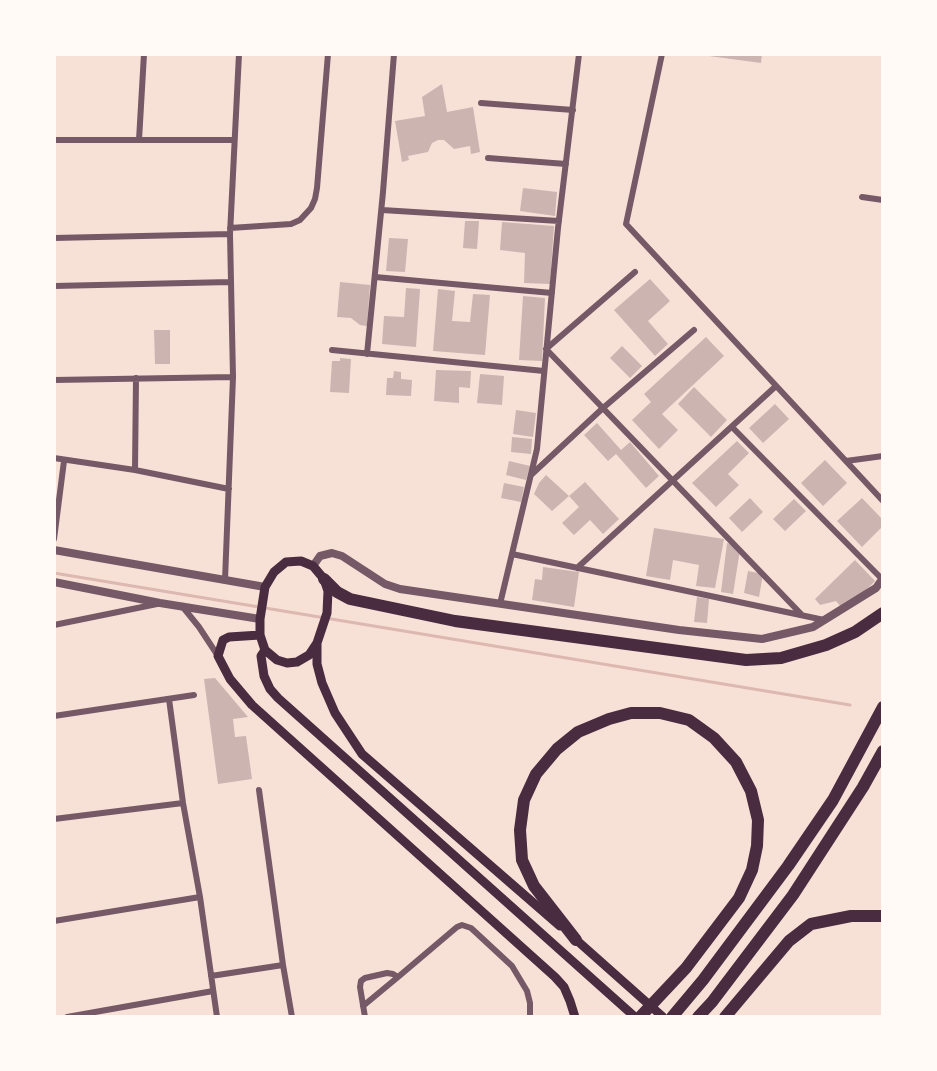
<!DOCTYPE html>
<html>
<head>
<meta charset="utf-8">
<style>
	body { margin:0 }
	#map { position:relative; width:937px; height:1071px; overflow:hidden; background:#f7e1d7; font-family:"Noto Sans",sans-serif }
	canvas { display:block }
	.frame { position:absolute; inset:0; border:56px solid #fffaf5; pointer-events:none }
</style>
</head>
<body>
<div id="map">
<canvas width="937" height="1071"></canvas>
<div class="frame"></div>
</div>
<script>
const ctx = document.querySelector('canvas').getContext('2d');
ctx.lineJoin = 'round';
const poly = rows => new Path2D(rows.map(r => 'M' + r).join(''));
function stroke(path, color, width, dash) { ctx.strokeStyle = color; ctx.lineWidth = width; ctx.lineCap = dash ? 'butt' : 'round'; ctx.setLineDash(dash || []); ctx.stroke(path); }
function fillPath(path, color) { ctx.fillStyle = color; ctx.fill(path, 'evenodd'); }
stroke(poly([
	[54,573,850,705]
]), '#dcb8b0', 3);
fillPath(poly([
	[694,54,762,54,761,63],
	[442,84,447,112,473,107,480,152,471,154,470,146,454,149,444,140,438,140,432,143,428,152,408,156,409,160,402,162,395,121,425,116,422,97],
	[523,188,557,192,555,216,520,211],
	[465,221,479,221,477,249,463,248],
	[502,222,554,226,550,284,524,283,525,253,500,250],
	[389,238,408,239,405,272,386,271],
	[650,279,670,301,648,321,668,344,655,356,614,310],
	[340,282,370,285,367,326,360,325,351,318,337,317],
	[406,288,420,289,416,347,382,344,384,316,404,317],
	[438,289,455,291,452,321,470,322,473,294,490,295,485,355,433,351],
	[523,296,545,298,542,361,519,360],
	[154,330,170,330,170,364,155,364],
	[706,337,724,356,662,414,678,430,659,449,632,420,651,402,644,394],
	[622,346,642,366,630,378,610,358],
	[340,358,351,359,349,393,330,392,332,361,340,361],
	[436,370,471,371,470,388,459,387,459,403,434,401],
	[394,371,401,372,401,379,412,380,411,396,386,395,387,378,393,378],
	[480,374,504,376,502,405,477,403],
	[694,387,727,420,711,437,678,404],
	[775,404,789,419,763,443,749,428],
	[516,410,536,413,533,437,513,434],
	[597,423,621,450,630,442,659,476,646,488,616,454,608,461,584,435],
	[512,437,532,439,531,454,511,452],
	[737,441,749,453,728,474,739,485,716,507,692,483],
	[825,460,847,483,823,506,801,483],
	[509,461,530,466,526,480,506,475],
	[546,475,569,496,552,511,534,494,539,483],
	[585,482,619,519,603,534,590,520,574,535,562,523,579,507,569,496],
	[504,483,524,487,521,502,501,498],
	[750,498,763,512,742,532,729,518],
	[862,498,883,520,883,526,862,547,837,521],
	[794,499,806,511,785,531,773,519],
	[654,528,724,539,715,588,696,586,699,565,673,560,670,580,646,576],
	[727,543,735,545,740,550,733,594,721,592],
	[855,560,875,581,862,594,841,607,836,601,820,605,815,599],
	[543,567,579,572,574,607,532,600,535,579,542,580],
	[748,571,763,574,759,597,744,593],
	[697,597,709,599,707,623,694,622],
	[215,678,248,717,233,719,235,737,246,736,252,779,218,784,204,679]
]), '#ccb4b1');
stroke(poly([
	[662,54,626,224,883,501],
	[481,103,573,110],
	[54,140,233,140],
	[139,140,144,54],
	[488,158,566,164],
	[862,197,883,200],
	[382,210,559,221],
	[230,228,291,224,300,220,311,208,315,199,317,188,328,54],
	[54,238,230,234],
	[635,272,546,349,802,615],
	[375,277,552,293],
	[54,286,230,282],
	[332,350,544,371],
	[367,354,383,192,394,54],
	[54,380,233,377],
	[732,427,882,579],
	[54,458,135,470,229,489],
	[846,461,883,456],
	[135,470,136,378],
	[531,475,603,408,694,330],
	[54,539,64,461],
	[512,554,824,620],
	[577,568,776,386],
	[225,580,233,377,230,234,239,54],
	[500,604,537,449,558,228,579,54],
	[182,606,199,627,218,656],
	[54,625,157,604],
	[169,699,183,803,200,897,217,1017],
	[54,716,194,695],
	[54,819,183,803],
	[54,921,200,897],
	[283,965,292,1017],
	[211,976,283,965,259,790],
	[363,1006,398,977],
	[67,1017,213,991],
	[365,1017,360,987,361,981,365,978,387,973,393,974,398,977,457,927,462,925,471,928,512,966,527,991,530,1003,530,1017]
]), '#755966', 6);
stroke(poly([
	[54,550,265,587],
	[313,566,320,556,332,553,342,556,385,584,400,589,679,630,762,639,813,627,876,588,883,578],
	[54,582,160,603,260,619]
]), '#755966', 8);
stroke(poly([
	[301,561,313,566,324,579,328,591,327,613,317,643,309,655,297,662,287,663,277,660,265,650,260,635,260,619,265,587,274,572,286,562,301,561],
	[260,635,229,637,223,640,218,656,230,679,252,705,555,977,564,987,570,1001,575,1017],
	[317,643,317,664,322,683,335,713,362,754,560,926],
	[265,650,261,656,264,676,270,689,278,698,635,1017],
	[573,937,663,1017]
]), '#4a2c40', 9);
stroke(poly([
	[324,579,337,592,350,599,455,621,746,660,781,658,826,645,855,632,883,613],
	[576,940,534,886,522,860,520,830,524,800,536,774,557,749,578,732,609,719,631,713,660,713,689,720,714,738,736,762,751,791,758,820,757,846,752,870,739,898,686,968,640,1017],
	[672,1017,703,980,788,866,833,800,883,707],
	[698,1017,712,1002,793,895,863,787,883,751],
	[725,1017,789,941,811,924,851,916,883,916]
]), '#4a2c40', 12);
</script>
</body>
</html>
